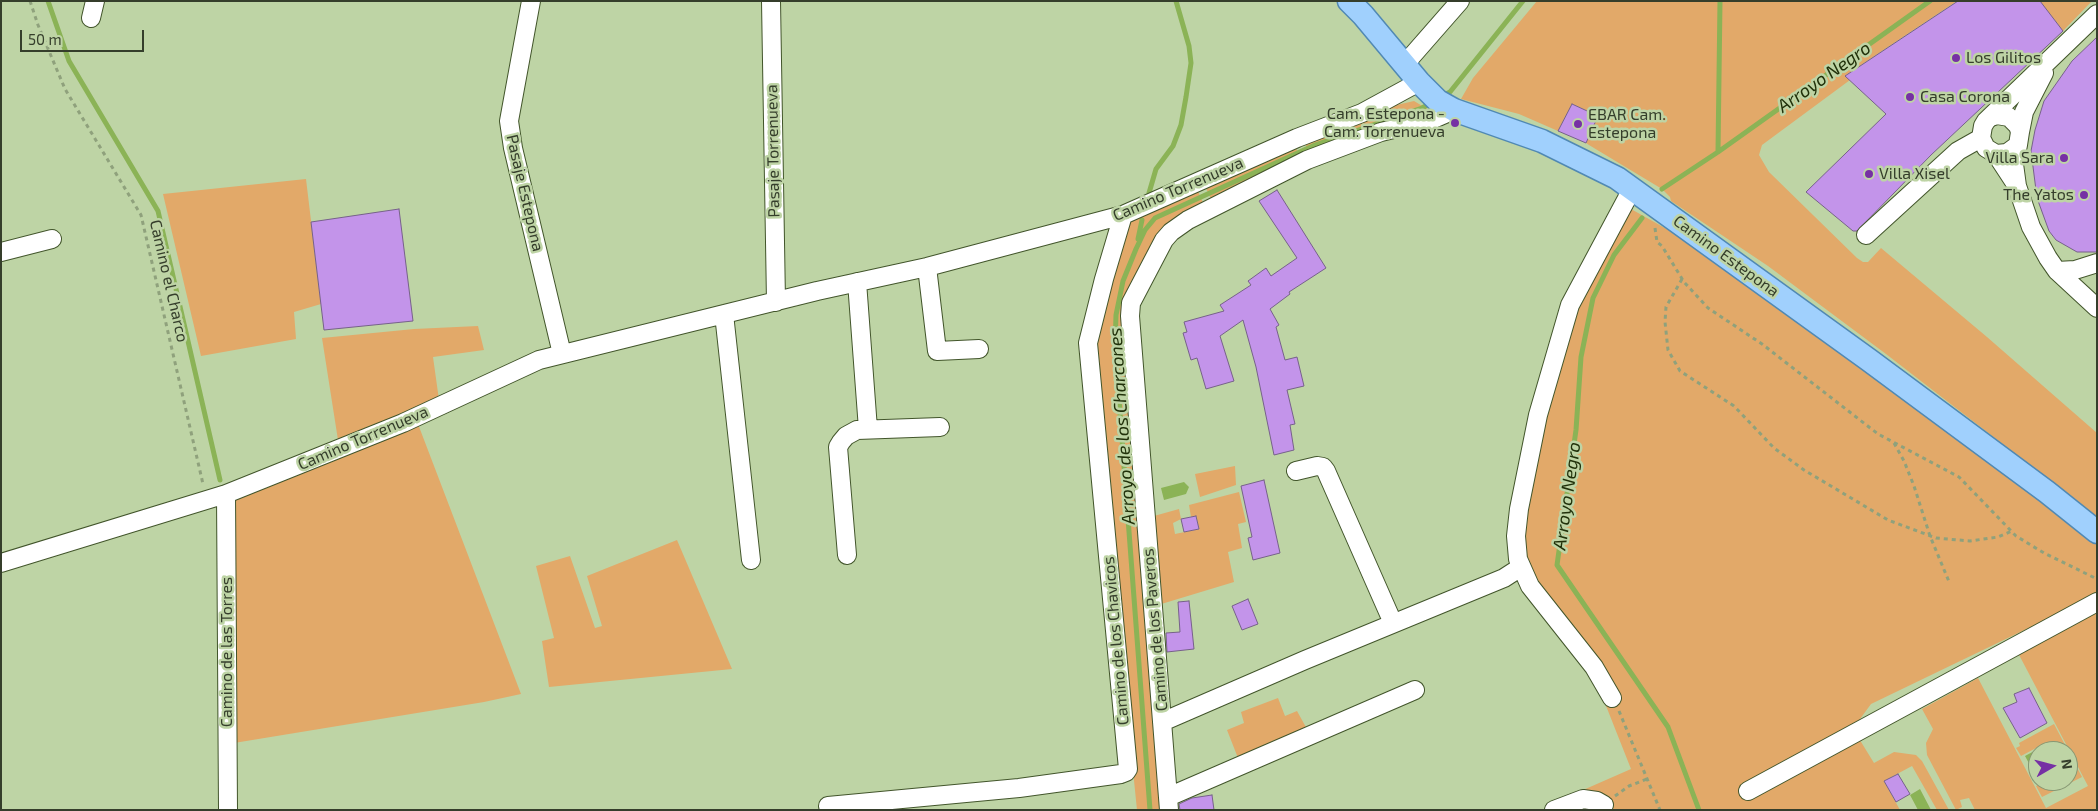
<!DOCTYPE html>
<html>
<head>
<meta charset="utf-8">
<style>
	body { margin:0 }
	#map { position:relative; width:2098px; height:811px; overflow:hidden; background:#bed4a5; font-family:"Exo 2",sans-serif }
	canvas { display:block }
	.frame { position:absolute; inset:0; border:2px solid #353e2b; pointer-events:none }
	.north { position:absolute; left:2028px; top:741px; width:50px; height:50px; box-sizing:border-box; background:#bed4a5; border:1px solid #879874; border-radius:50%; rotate:82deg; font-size:14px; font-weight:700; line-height:20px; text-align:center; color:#353e2b }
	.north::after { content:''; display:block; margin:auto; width:18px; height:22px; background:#7630a4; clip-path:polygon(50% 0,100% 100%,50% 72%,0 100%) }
	.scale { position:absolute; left:20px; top:30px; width:124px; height:22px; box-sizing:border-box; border:2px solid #353e2b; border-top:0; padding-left:6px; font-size:15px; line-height:18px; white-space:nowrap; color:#353e2b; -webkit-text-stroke:4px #bed4a5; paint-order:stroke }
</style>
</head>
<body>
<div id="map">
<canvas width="2098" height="811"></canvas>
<div class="frame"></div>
<div class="north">N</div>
<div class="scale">50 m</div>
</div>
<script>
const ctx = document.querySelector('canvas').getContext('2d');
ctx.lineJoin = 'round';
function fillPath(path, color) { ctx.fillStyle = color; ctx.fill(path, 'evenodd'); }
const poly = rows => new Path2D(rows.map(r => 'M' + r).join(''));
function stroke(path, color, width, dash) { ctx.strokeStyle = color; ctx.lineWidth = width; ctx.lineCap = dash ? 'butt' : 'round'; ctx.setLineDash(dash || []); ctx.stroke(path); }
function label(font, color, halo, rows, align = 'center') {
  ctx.font = font + ' "Exo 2",sans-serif'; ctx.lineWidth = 5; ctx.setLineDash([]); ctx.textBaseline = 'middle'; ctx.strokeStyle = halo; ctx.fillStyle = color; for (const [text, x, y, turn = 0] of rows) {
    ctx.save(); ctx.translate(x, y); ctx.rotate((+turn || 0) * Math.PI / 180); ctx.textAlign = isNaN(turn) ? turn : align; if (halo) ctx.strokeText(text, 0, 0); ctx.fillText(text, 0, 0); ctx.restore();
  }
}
fillPath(poly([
	[1537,1,1957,1,1846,75,1850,80,1762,145,1759,155,1769,172,1857,258,1863,262,1868,262,1881,248,1987,337,2097,433,2097,517,1886,354,1768,266,1671,201,1670,197,1662,189,1589,145,1586,143,1598,116,1572,104,1558,131,1519,114,1461,99,1473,78],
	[2039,1,2092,1,2063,31],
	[1414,101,1434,113,1309,153,1304,141,1388,107],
	[1295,146,1300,157,1211,199,1205,186],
	[306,179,321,304,294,312,296,339,201,356,163,194],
	[1197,189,1205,207,1194,213,1127,302,1165,810,1137,810,1123,672,1095,346,1099,316,1129,223,1142,215],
	[1631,209,1672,232,1770,301,1934,419,2065,518,2097,544,2097,595,1871,704,1860,719,1857,725,1858,737,1874,763,1894,752,1916,755,1922,761,1949,810,1937,810,1912,766,1884,781,1900,810,1578,810,1574,794,1631,769,1597,683,1530,594,1532,572,1526,554,1522,527,1547,398,1573,315],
	[478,326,484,350,433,357,439,400,338,440,322,338,414,329],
	[418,424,521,694,484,702,234,743,231,497],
	[1235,466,1236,485,1200,497,1195,474],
	[1239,492,1246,522,1238,524,1242,548,1228,552,1234,582,1158,605,1154,516,1179,509,1181,519,1173,523,1175,534,1199,529,1196,516,1191,517,1189,505],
	[677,540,732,669,549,687,542,641,554,638,536,566,570,556,595,628,602,626,587,576],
	[2097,610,2097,810,1975,810,1969,798,1960,800,1962,807,1956,810,1927,755,1926,743,1933,729,1922,709,1978,678,2046,808,2088,786,2017,651],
	[1278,698,1285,716,1297,711,1307,729,1238,758,1227,730,1244,723,1241,712],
	[2054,724,2082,777,2042,797,2036,786,2044,781,2068,781,2068,751,2041,751,2038,747,2021,756,2016,748,2020,746,2019,743]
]), '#e2a969');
fillPath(poly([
	[1184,482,1189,487,1186,494,1164,500,1161,488],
	[2038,749,2039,751,2038,780,2025,756],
	[1920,789,1931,810,1918,810,1910,795]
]), '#8bb356');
stroke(poly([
	[48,1,69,61,158,211,220,480],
	[1443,96,1450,92,1523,1],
	[1718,152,1930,1],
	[1662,189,1718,152,1720,1],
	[1149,193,1156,169,1173,146,1181,125,1186,97,1191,63,1189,46,1176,1],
	[1642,218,1614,255,1593,298,1581,357,1576,430,1557,565,1668,727,1699,810],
	[1138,239,1142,220],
	[1150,810,1115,346,1116,315,1123,281,1136,249,1145,230,1155,218,1315,145,1422,108,1431,103]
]), '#8bb356', 5);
const building = poly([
	[1958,1,2040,1,2063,31,1931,155,1857,231,1853,231,1806,192,1886,114,1845,76,1958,1],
	[2097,37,2097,252,2077,252,2056,240,2049,231,2037,198,2031,151,2035,130,2044,101,2072,61,2097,37],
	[1572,104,1598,116,1586,143,1558,131,1572,104],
	[1277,190,1326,268,1289,292,1290,294,1270,309,1279,325,1276,327,1285,360,1297,357,1304,386,1287,390,1295,424,1290,425,1294,450,1274,455,1256,367,1243,320,1220,336,1234,381,1206,389,1197,358,1191,360,1183,333,1187,332,1184,322,1224,311,1220,305,1251,285,1248,281,1266,268,1271,276,1297,258,1259,201,1277,190],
	[399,209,413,321,324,330,311,222,399,209],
	[1264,480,1280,553,1253,560,1248,538,1252,537,1241,486,1264,480],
	[1196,516,1199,529,1184,532,1181,519,1196,516],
	[1248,599,1258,624,1242,630,1232,606,1248,599],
	[1189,601,1194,649,1167,652,1166,633,1180,632,1178,602,1189,601],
	[2029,688,2047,723,2020,738,2003,708,2017,702,2014,694,2029,688],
	[1898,774,1910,794,1896,802,1884,781,1898,774],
	[1212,795,1214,810,1180,810,1179,804,1192,798,1212,795]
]);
fillPath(building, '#c394ea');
stroke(building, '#766189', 1);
const minor = poly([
	[531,1,509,121,513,148,562,354],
	[771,1,776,302],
	[91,18,95,1],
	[1404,65,1460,1],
	[1991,117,1997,115,2009,117,2018,126,2020,132,2018,145,2007,153,1996,154,1986,148,1981,138,1983,126,1986,121,2097,14],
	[2020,132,2024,112,2044,73],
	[1996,154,2017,186,2014,164,2018,145],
	[2017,186,2031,227,2048,258,2057,271,2097,308],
	[1866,235,1958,151,1981,138],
	[1,252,52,239],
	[927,267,937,351,979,349],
	[2057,271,2075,270,2097,263],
	[857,282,868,429],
	[724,314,751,560],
	[1296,471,1317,466,1323,467,1326,471,1393,623],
	[226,494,228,810],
	[847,555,838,447,841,442,846,436,857,430,940,427],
	[1,563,226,494,403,423,539,360,817,291,927,267,1123,215,1297,138,1362,113,1419,82],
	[1612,698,1594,667,1530,586,1518,559,1516,536,1519,509,1538,415,1570,305,1632,189],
	[1162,722,1305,660,1504,578,1521,567],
	[1748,791,2097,602],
	[1168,797,1415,690],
	[828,806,1019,788,1121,774,1126,772,1128,769,1088,343,1104,279,1123,215],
	[1169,810,1130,316,1131,303,1164,240,1171,232,1188,220,1307,160,1381,132,1431,120,1454,110],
	[1554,810,1583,799,1597,801,1604,805]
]);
const major = poly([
	[1349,1,1363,15,1419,82,1438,101,1454,110,1542,141,1617,178,1869,360,2047,492,2097,532]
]);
stroke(minor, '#42552b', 20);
stroke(major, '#5189b3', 25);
stroke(poly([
	[30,1,38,25,65,89,141,215,203,484],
	[1655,228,1657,242,1662,246,1684,282,1708,308,1762,344,1878,434,1959,477,2016,536,2044,553,2097,579],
	[1682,279,1666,307,1665,322,1668,350,1680,371,1734,406,1774,448,1804,470,1888,520,1936,538,1970,541,1998,537,2012,531],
	[1894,443,1904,461,1914,486,1930,536,1950,584],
	[1619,711,1660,810],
	[1615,796,1629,786,1647,779]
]), '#8fa17c', 3, [4, 4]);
stroke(minor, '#fff', 18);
stroke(major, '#a0d0fd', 22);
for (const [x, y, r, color] of [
	[1956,58,5,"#7630a4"],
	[1910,97,5,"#7630a4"],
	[1455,123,5,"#7630a4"],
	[1578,124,5,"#7630a4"],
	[2064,158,5,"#7630a4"],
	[1869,174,5,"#7630a4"],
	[2084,195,5,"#7630a4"]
]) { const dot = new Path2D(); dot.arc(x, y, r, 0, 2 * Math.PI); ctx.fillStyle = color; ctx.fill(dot); stroke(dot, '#bed4a5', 2); }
label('16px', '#353e2b', '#bed4a5', [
	["Los Gilitos",1966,58],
	["Casa Corona",1920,97],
	["Cam. Estepona -",1445,114,"right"],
	["Cam. Torrenueva",1445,132,"right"],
	["EBAR Cam.",1588,115],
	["Estepona",1588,133],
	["Villa Sara",2054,158,"right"],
	["Villa Xisel",1879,174],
	["The Yatos",2074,195,"right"]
], 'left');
label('16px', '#353e2b', '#bed4a5', [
	["Pasaje Torrenueva",773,151,-91],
	["Camino Torrenueva",1178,189,-23],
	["Pasaje Estepona",525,193,77],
	["Camino Estepona",1726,256,36],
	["Camino el Charco",169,281,77],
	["Camino Torrenueva",363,438,-23],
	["Camino de los Paveros",1155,630,-95],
	["Camino de los Chavicos",1116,641,-95],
	["Camino de las Torres",227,652,-90]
]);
label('italic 18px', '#21310a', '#bed4a5', [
	["Arroyo Negro",1824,77,-35],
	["Arroyo de los Charcones",1122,426,-94],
	["Arroyo Negro",1567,496,-82]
]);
</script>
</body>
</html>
